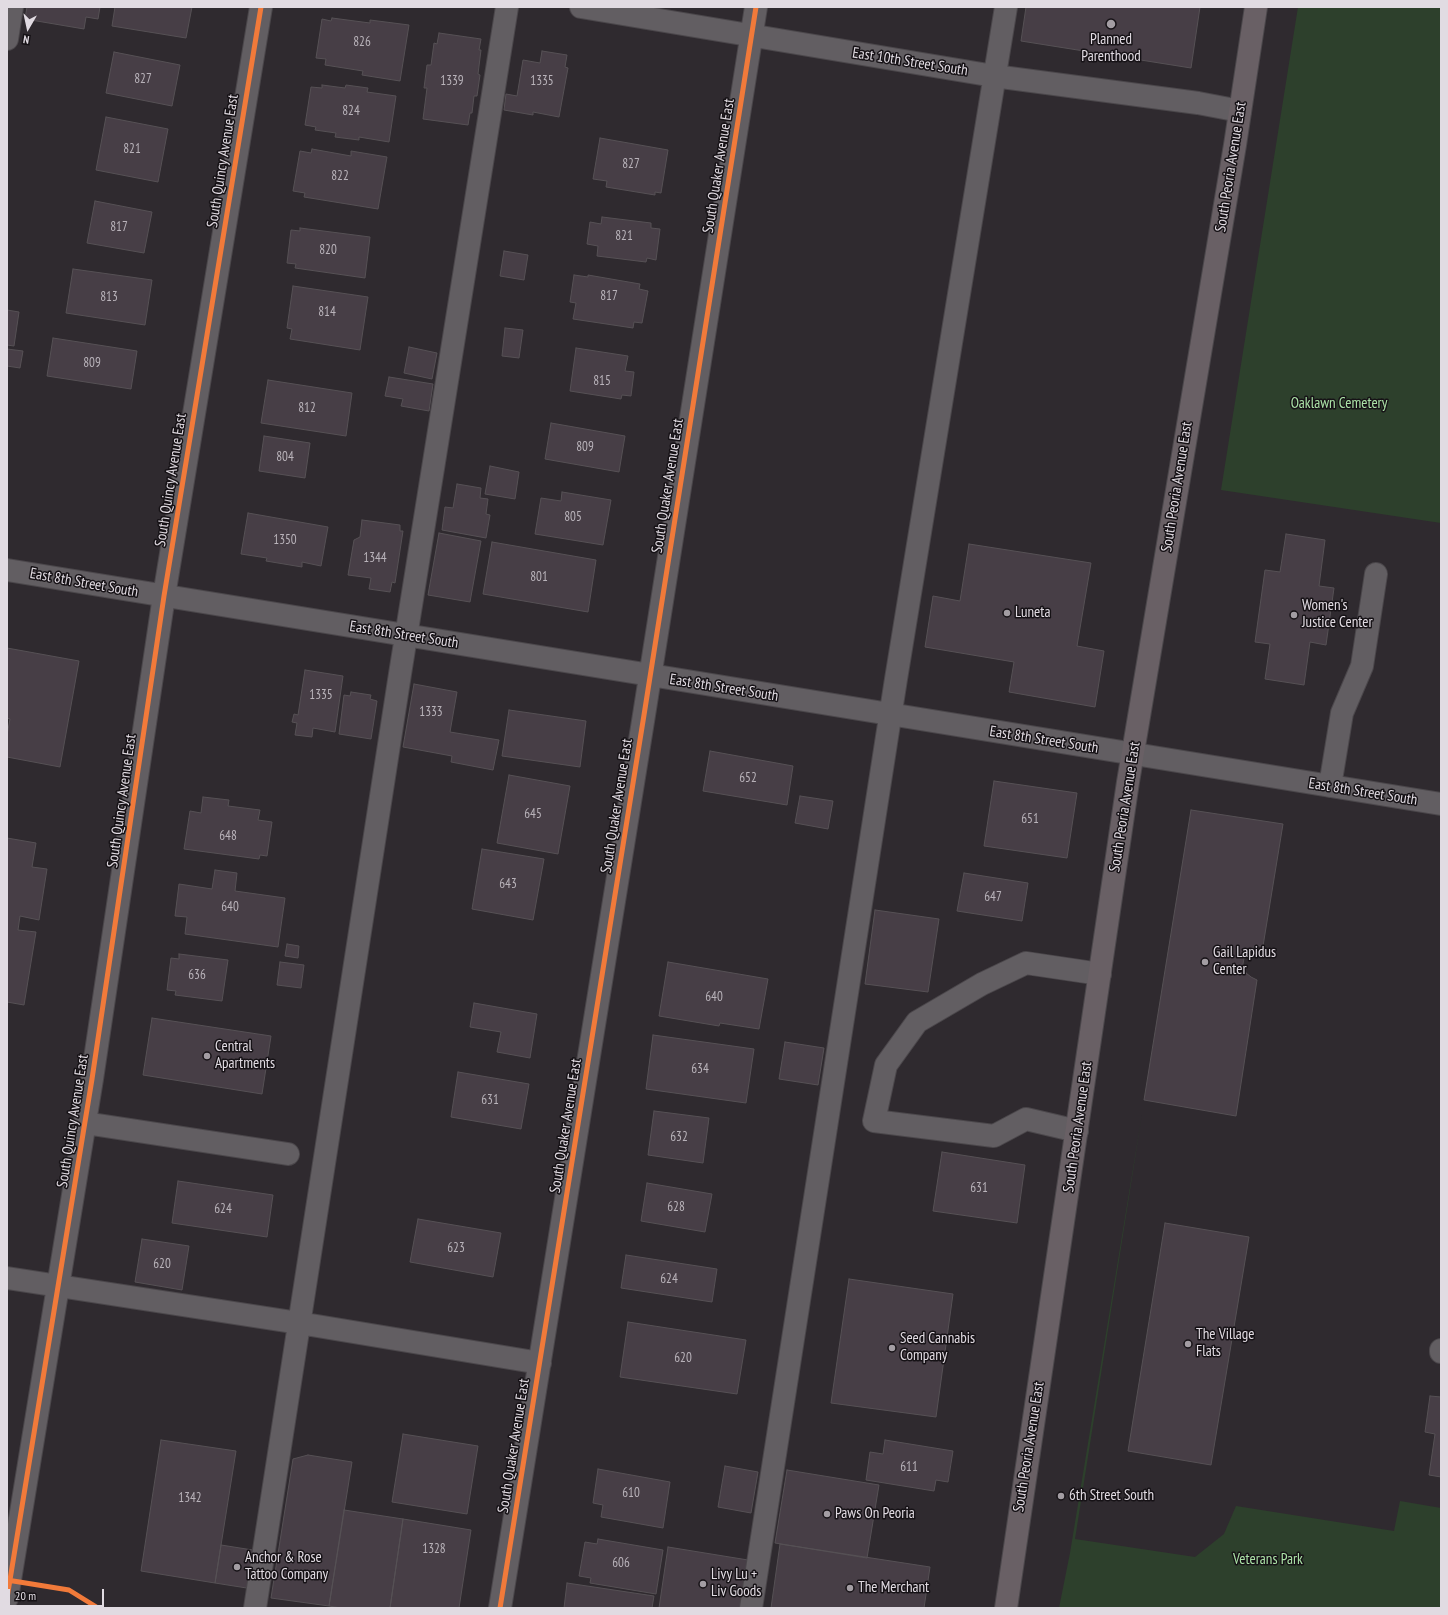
<!DOCTYPE html>
<html>
<head>
<meta charset="utf-8">
<style>
	body { margin:0 }
	#map { position:relative; width:1448px; height:1615px; overflow:hidden; background:#2f2a2f; font-family:"PT Sans Narrow",sans-serif }
	canvas { display:block }
	.frame { position:absolute; inset:0; border:8px solid #e1dbe2; pointer-events:none }
	.north { position:absolute; left:8px; top:8px; width:40px; height:40px; -webkit-text-stroke:3px #161216; paint-order:stroke; rotate:189deg; font-size:11px; font-weight:700; line-height:16px; text-align:center; color:#e1dbe2 }
	.north::after { content:''; display:block; margin:auto; width:14px; height:18px; background:#e1dbe2; clip-path:polygon(50% 0,100% 100%,50% 72%,0 100%) }
	.scale { position:absolute; left:8px; top:1589px; width:96px; height:18px; box-sizing:border-box; border:2px solid #e1dbe2; border-top:0; padding-left:5px; font-size:12px; line-height:14px; white-space:nowrap; color:#e1dbe2; -webkit-text-stroke:3px #161216; paint-order:stroke }
</style>
</head>
<body>
<div id="map">
<canvas width="1448" height="1615"></canvas>
<div class="frame"></div>
<div class="north">N</div>
<div class="scale">20 m</div>
</div>
<script>
const ctx = document.querySelector('canvas').getContext('2d');
ctx.lineJoin = 'round';
function fillPath(path, color) { ctx.fillStyle = color; ctx.fill(path, 'evenodd'); }
const poly = rows => new Path2D(rows.map(r => 'M' + r).join(''));
function stroke(path, color, width, dash) { ctx.strokeStyle = color; ctx.lineWidth = width; ctx.lineCap = dash ? 'butt' : 'round'; ctx.setLineDash(dash || []); ctx.stroke(path); }
function label(font, color, halo, rows, align = 'center') {
  ctx.font = font + ' "PT Sans Narrow",sans-serif'; ctx.lineWidth = 3; ctx.setLineDash([]); ctx.textBaseline = 'middle'; ctx.strokeStyle = halo; ctx.fillStyle = color; for (const [text, x, y, turn = 0] of rows) {
    ctx.save(); ctx.translate(x, y); ctx.rotate((+turn || 0) * Math.PI / 180); ctx.textAlign = isNaN(turn) ? turn : align; if (halo) ctx.strokeText(text, 0, 0); ctx.fillText(text, 0, 0); ctx.restore();
  }
}
fillPath(poly([
	[1298,7,1441,7,1441,523,1221,490],
	[1142,1114,1075,1539,1195,1557,1224,1534,1236,1506,1394,1531,1400,1501,1441,1508,1441,1608,1059,1608,1070,1553]
]), '#2d402c');
const building = poly([
	[27,7,100,7,98,19,86,17,84,29,25,19,27,7],
	[115,7,192,7,186,38,112,26,115,7],
	[1026,7,1200,7,1191,68,1021,41,1026,7],
	[332,18,370,23,370,20,409,25,400,81,362,75,363,71,325,65,326,59,316,58,322,19,331,21,332,18],
	[439,33,481,39,479,50,481,50,478,74,480,75,477,96,474,96,472,113,470,113,468,125,423,119,427,88,424,88,427,65,431,65,434,43,437,44,439,33],
	[542,51,567,55,565,67,568,68,559,117,533,112,533,115,504,110,506,94,517,96,523,60,540,63,542,51],
	[114,52,180,65,172,106,106,93,114,52],
	[322,85,345,88,346,85,368,88,367,92,396,96,389,142,359,137,359,140,335,137,336,133,315,130,316,127,305,125,311,87,322,88,322,85],
	[106,117,168,129,158,182,96,170,106,117],
	[600,138,668,150,661,193,655,192,655,195,606,187,607,181,593,179,600,138],
	[312,149,351,156,351,151,387,157,378,209,304,197,305,193,293,191,300,151,311,153,312,149],
	[95,201,152,212,144,253,87,243,95,201],
	[602,217,651,223,651,228,660,229,656,260,647,258,646,262,597,256,598,246,587,244,590,222,601,224,602,217],
	[300,228,370,237,365,278,295,268,296,264,287,263,291,230,300,231,300,228],
	[504,251,528,255,524,280,500,276,504,251],
	[73,269,152,280,145,325,66,313,73,269],
	[574,275,588,277,588,275,640,284,639,289,648,291,642,323,634,322,633,328,573,319,576,303,570,302,574,275],
	[293,286,368,297,360,350,290,339,292,329,287,328,293,286],
	[7,310,19,312,14,346,7,345,7,310],
	[505,328,523,330,519,358,502,356,505,328],
	[53,338,137,351,131,389,47,376,53,338],
	[409,347,437,353,432,379,404,373,409,347],
	[576,348,628,356,625,371,634,372,631,396,622,395,621,399,570,391,576,348],
	[7,349,23,351,20,368,7,366,7,349],
	[389,377,433,384,429,411,401,406,403,399,385,396,389,377],
	[268,380,352,393,346,436,261,423,268,380],
	[551,423,625,436,619,472,545,459,551,423],
	[264,436,310,443,305,478,259,471,264,436],
	[490,466,519,472,515,499,485,494,490,466],
	[457,484,481,488,480,498,488,499,486,514,490,515,486,538,442,530,445,507,453,508,457,484],
	[562,492,611,500,603,545,535,534,541,498,561,501,562,492],
	[248,513,328,527,321,566,302,562,302,567,266,561,267,558,241,554,248,513],
	[362,520,400,525,400,531,403,531,395,583,392,582,390,592,369,589,371,578,348,575,354,540,360,537,362,520],
	[439,533,481,541,470,602,428,595,439,533],
	[1286,534,1325,540,1319,586,1334,588,1326,645,1310,642,1304,685,1265,679,1270,644,1255,642,1265,570,1280,572,1286,534],
	[492,542,596,560,588,612,483,594,492,542],
	[969,544,1091,563,1077,646,1104,651,1095,707,1009,692,1014,662,925,647,933,596,960,601,969,544],
	[7,648,79,661,60,767,7,757,7,735,10,719,7,718,7,648],
	[305,670,343,676,335,732,313,728,312,737,295,735,297,723,292,722,294,714,298,715,305,670],
	[414,684,457,692,450,732,499,740,493,770,451,762,452,756,403,747,414,684],
	[351,692,371,695,370,699,377,701,371,739,339,734,344,695,350,696,351,692],
	[509,710,586,721,580,767,502,756,509,710],
	[710,751,793,766,787,805,703,791,710,751],
	[509,775,570,786,558,854,497,843,509,775],
	[994,781,1077,793,1067,858,984,846,994,781],
	[800,796,833,801,828,829,795,823,800,796],
	[203,797,229,800,228,806,260,810,258,820,272,822,267,856,260,855,259,859,184,849,190,811,201,813,203,797],
	[1191,810,1283,824,1263,946,1257,946,1251,948,1247,952,1244,958,1243,964,1246,973,1251,977,1257,980,1236,1116,1144,1100,1191,810],
	[7,838,36,843,32,867,47,869,39,920,20,916,18,930,36,932,24,1005,7,1002,7,838],
	[482,849,544,859,533,920,472,909,482,849],
	[215,870,237,873,235,891,285,898,278,947,185,934,187,917,175,916,179,884,212,889,215,870],
	[964,873,1028,883,1022,921,957,911,964,873],
	[875,910,939,919,928,992,865,984,875,910],
	[287,944,299,946,298,958,285,956,287,944],
	[179,954,228,960,222,1001,175,995,176,991,167,990,171,958,179,959,179,954],
	[280,962,304,965,301,988,277,985,280,962],
	[668,962,768,979,759,1029,720,1023,719,1026,659,1016,668,962],
	[474,1003,537,1014,530,1058,497,1052,501,1032,470,1027,474,1003],
	[152,1018,271,1036,262,1094,143,1075,152,1018],
	[653,1035,754,1049,746,1103,646,1089,653,1035],
	[785,1042,824,1048,818,1085,779,1079,785,1042],
	[458,1072,529,1084,521,1129,451,1117,458,1072],
	[654,1111,709,1118,703,1163,648,1155,654,1111],
	[942,1152,1025,1165,1017,1223,933,1211,942,1152],
	[178,1181,273,1195,267,1237,172,1223,178,1181],
	[647,1183,712,1194,705,1232,641,1221,647,1183],
	[418,1219,501,1233,493,1277,410,1262,418,1219],
	[1165,1223,1249,1237,1211,1465,1128,1451,1165,1223],
	[142,1239,189,1246,182,1290,135,1282,142,1239],
	[626,1255,717,1269,712,1302,621,1288,626,1255],
	[849,1279,953,1294,936,1417,831,1403,849,1279],
	[628,1322,746,1340,737,1394,620,1377,628,1322],
	[1430,1396,1441,1397,1441,1477,1429,1475,1435,1434,1425,1432,1430,1396],
	[403,1434,478,1446,467,1514,392,1502,403,1434],
	[161,1440,236,1451,215,1583,141,1571,161,1440],
	[885,1440,953,1451,948,1482,936,1480,934,1491,866,1480,870,1452,883,1454,885,1440],
	[308,1455,352,1462,329,1606,271,1598,293,1459,308,1455],
	[725,1466,758,1472,751,1513,718,1507,725,1466],
	[598,1469,670,1482,663,1528,601,1517,603,1505,593,1503,598,1469],
	[787,1470,879,1485,867,1558,775,1543,787,1470],
	[344,1510,403,1519,390,1608,341,1608,329,1606,344,1510],
	[403,1519,471,1530,459,1608,390,1608,403,1519],
	[598,1539,663,1550,656,1594,590,1583,591,1578,579,1576,585,1542,597,1544,598,1539],
	[780,1544,930,1567,924,1608,771,1608,780,1544],
	[221,1545,259,1551,253,1589,215,1583,221,1545],
	[668,1547,748,1560,741,1608,659,1608,668,1547],
	[567,1583,654,1596,652,1608,564,1608,567,1583]
]);
fillPath(building, '#473e46');
stroke(building, '#565155', 1);
const minor = poly([
	[581,7,994,76,1198,103,1240,111],
	[7,39,12,7],
	[7,570,1441,804],
	[1330,786,1342,713,1362,666,1376,574],
	[85,1123,288,1154],
	[1077,1131,1026,1119,994,1136,874,1121,886,1065,917,1022,982,984,1026,963,1100,974],
	[7,1278,299,1323,540,1363],
	[1441,1350,1441,1352],
	[7,1598,92,1079,164,596,261,7],
	[255,1608,400,674,507,7],
	[500,1608,644,715,756,7],
	[751,1608,896,679,1006,7]
]);
const major = poly([
	[1006,1608,1128,782,1235,145,1256,7]
]);
stroke(minor, '#4b474b', 24);
stroke(major, '#4b474b', 24);
stroke(minor, '#625e62', 22);
stroke(major, '#696065', 22);
stroke(poly([
	[7,1580,69,1590,98,1608],
	[7,1598,92,1079,164,596,261,7],
	[500,1608,644,715,756,7]
]), '#f17a3a', 5);
for (const [x, y, r, color] of [
	[1111,24,5,"#a39da3"],
	[1007,613,4,"#a39da3"],
	[1294,615,4,"#a39da3"],
	[1205,962,4,"#a39da3"],
	[207,1056,4,"#a39da3"],
	[1188,1344,4,"#a39da3"],
	[892,1348,4,"#a39da3"],
	[1061,1496,4,"#a39da3"],
	[827,1514,4,"#a39da3"],
	[237,1567,4,"#a39da3"],
	[703,1584,4,"#a39da3"],
	[850,1588,4,"#a39da3"]
]) { const dot = new Path2D(); dot.arc(x, y, r, 0, 2 * Math.PI); ctx.fillStyle = color; ctx.fill(dot); stroke(dot, '#161216', 1.5); }
label('13px', '#bab4bb', null, [
	["826",362,42],
	["827",143,79],
	["1339",452,81],
	["1335",542,81],
	["824",351,111],
	["821",132,149],
	["827",631,164],
	["822",340,176],
	["817",119,227],
	["821",624,236],
	["820",328,250],
	["817",609,296],
	["813",109,297],
	["814",327,312],
	["809",92,363],
	["815",602,381],
	["812",307,408],
	["809",585,447],
	["804",285,457],
	["805",573,517],
	["1350",285,540],
	["1344",375,558],
	["801",539,577],
	["1335",321,695],
	["1333",431,712],
	["652",748,778],
	["645",533,814],
	["651",1030,819],
	["648",228,836],
	["643",508,884],
	["647",993,897],
	["640",230,907],
	["636",197,975],
	["640",714,997],
	["634",700,1069],
	["631",490,1100],
	["632",679,1137],
	["631",979,1188],
	["628",676,1207],
	["624",223,1209],
	["623",456,1248],
	["620",162,1264],
	["624",669,1279],
	["620",683,1358],
	["611",909,1467],
	["610",631,1493],
	["1342",190,1498],
	["1328",434,1549],
	["606",621,1563]
]);
label('15px', '#e1dbe2', '#161216', [
	["Planned",1111,40,"center"],
	["Parenthood",1111,57,"center"],
	["Women's",1302,606],
	["Justice Center",1302,623],
	["Luneta",1015,613],
	["Gail Lapidus",1213,953],
	["Center",1213,970],
	["Central",215,1047],
	["Apartments",215,1064],
	["The Village",1196,1335],
	["Flats",1196,1352],
	["Seed Cannabis",900,1339],
	["Company",900,1356],
	["6th Street South",1069,1496],
	["Paws On Peoria",835,1514],
	["Anchor & Rose",245,1558],
	["Tattoo Company",245,1575],
	["Livy Lu +",711,1575],
	["Liv Goods",711,1592],
	["The Merchant",858,1588]
], 'left');
label('15px', '#e1dbe2', '#161216', [
	["East 10th Street South",910,62,9],
	["South Quincy Avenue East",223,161,-81],
	["South Quaker Avenue East",719,166,-81],
	["South Peoria Avenue East",1231,167,-81],
	["South Quincy Avenue East",171,480,-81],
	["South Quaker Avenue East",668,486,-81],
	["South Peoria Avenue East",1177,487,-81],
	["East 8th Street South",84,583,10],
	["East 8th Street South",404,635,9],
	["East 8th Street South",724,688,9],
	["East 8th Street South",1044,740,9],
	["East 8th Street South",1363,792,9],
	["South Quincy Avenue East",122,801,-82],
	["South Quaker Avenue East",617,806,-81],
	["South Peoria Avenue East",1125,807,-81],
	["South Quincy Avenue East",73,1121,-81],
	["South Quaker Avenue East",566,1126,-81],
	["South Peoria Avenue East",1078,1127,-82],
	["South Quaker Avenue East",514,1446,-81],
	["South Peoria Avenue East",1029,1447,-81]
]);
label('15px', '#abe2a7', '#161216', [
	["Oaklawn Cemetery",1339,404],
	["Veterans Park",1268,1560]
]);
</script>
</body>
</html>
